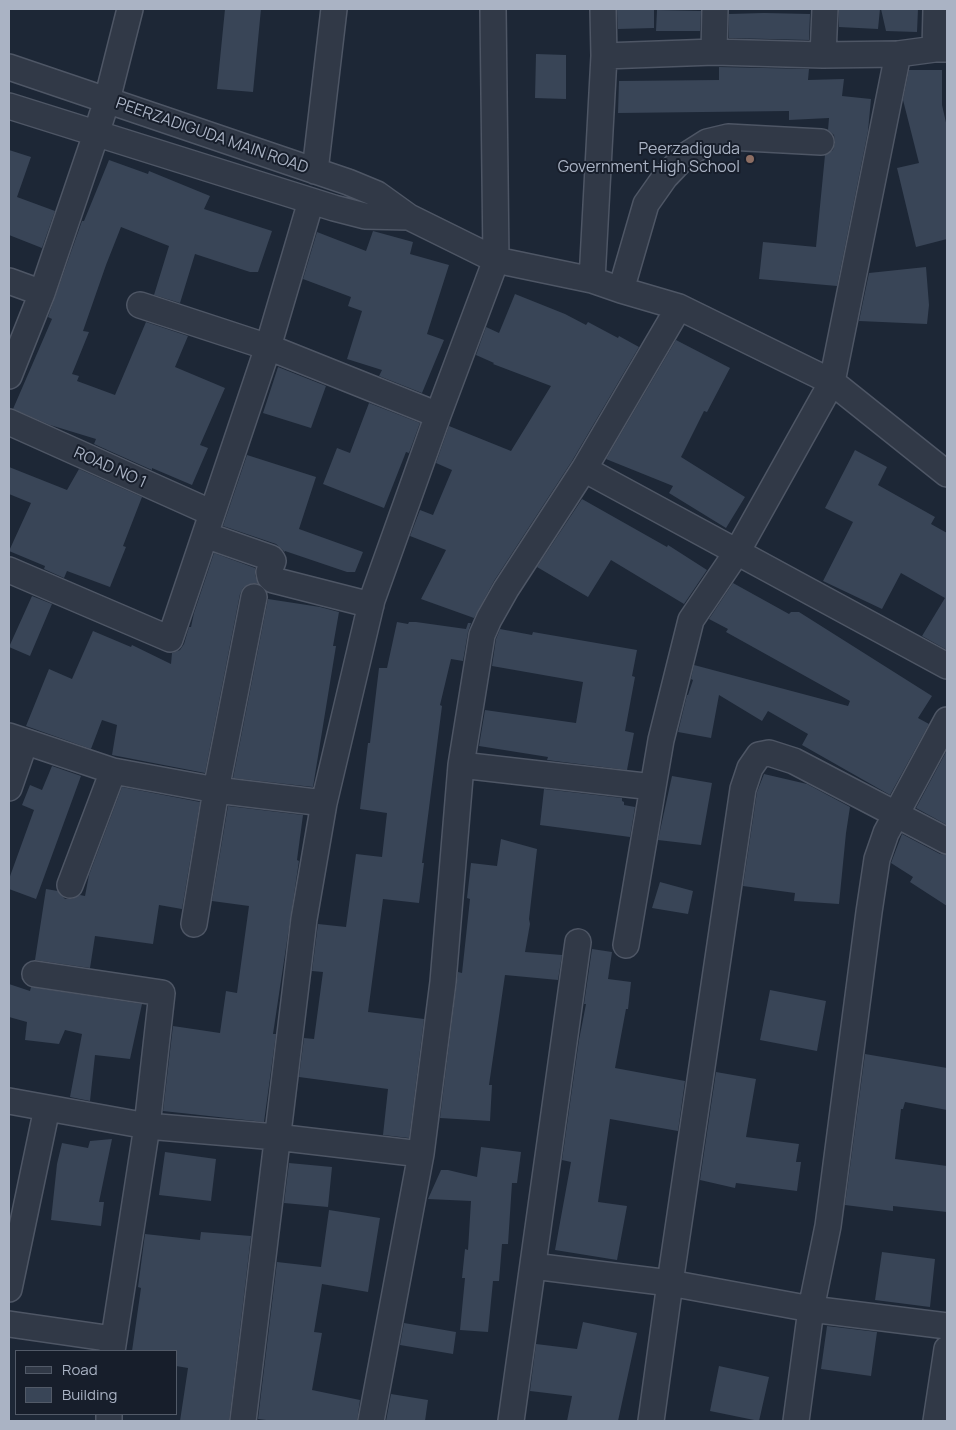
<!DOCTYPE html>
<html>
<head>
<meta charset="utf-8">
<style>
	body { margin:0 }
	#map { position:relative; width:956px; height:1430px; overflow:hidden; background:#1d2736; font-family:Manrope,sans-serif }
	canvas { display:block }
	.frame { position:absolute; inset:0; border:10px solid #aab3c4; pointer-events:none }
	.legend { position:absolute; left:15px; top:1350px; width:162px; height:65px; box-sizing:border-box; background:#171e2b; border:1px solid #525a68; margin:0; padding:6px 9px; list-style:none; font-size:15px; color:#aab3c4 }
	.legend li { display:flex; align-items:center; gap:10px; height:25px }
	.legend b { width:25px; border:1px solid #525a68 }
</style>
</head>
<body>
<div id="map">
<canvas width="956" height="1430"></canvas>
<div class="frame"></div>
<ul class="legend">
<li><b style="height:6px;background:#313947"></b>Road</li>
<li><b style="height:14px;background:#394557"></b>Building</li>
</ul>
</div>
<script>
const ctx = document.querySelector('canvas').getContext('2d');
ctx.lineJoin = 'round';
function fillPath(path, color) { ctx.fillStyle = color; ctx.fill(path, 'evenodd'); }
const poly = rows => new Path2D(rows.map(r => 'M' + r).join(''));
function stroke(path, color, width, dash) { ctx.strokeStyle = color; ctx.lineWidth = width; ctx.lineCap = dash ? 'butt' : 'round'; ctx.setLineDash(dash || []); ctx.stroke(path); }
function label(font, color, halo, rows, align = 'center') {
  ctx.font = font + ' Manrope,sans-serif'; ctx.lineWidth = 4; ctx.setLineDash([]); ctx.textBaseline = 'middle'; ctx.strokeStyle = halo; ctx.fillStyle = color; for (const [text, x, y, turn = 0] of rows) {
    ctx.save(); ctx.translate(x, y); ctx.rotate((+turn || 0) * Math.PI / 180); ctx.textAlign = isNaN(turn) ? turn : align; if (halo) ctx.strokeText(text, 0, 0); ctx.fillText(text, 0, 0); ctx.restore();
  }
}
fillPath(poly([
	[225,9,261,9,253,92,217,89],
	[617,9,654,9,654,28,618,29],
	[839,9,880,9,878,29,839,27],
	[881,9,918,9,917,32,886,31],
	[657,10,701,11,700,31,656,31],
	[764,13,810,14,809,40,729,38,729,14],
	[536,54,566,55,566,99,535,98],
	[719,67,809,69,808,80,844,79,842,96,871,99,868,131,837,286,759,279,763,242,816,247,825,155,833,150,835,143,834,135,828,130,829,118,789,120,789,111,618,113,619,81,719,80],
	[909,70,942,70,942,105,947,127,947,239,916,247,897,168,919,163,903,100],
	[9,150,31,157,17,197,55,211,42,248,9,235],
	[109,160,148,174,149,171,210,196,204,209,272,231,258,272,250,272,195,254,180,303,154,295,169,246,121,227,106,265,83,331,89,332,72,374,79,376,77,381,115,395,146,322,188,336,175,367,225,388,200,445,208,448,192,485,152,468,152,470,94,444,96,439,50,425,13,409,52,319,48,317,82,221,84,221],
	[373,231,413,242,410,254,449,265,427,334,444,340,422,393,379,376,382,370,347,359,362,311,348,306,351,297,303,279,317,232,366,251],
	[926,267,929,305,927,324,859,321,869,273],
	[515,294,565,314,586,325,588,322,618,338,619,336,639,347,572,461,494,581,474,618,421,599,446,550,410,536,420,510,433,515,452,470,436,463,449,426,511,451,551,386,493,364,494,363,476,355,486,327,499,333],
	[676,340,730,368,707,412,704,411,681,457,745,497,726,528,669,493,673,486,606,459],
	[278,367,326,386,311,428,263,413],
	[369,403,420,423,409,453,406,452,384,508,323,484,337,448,350,453],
	[855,450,887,467,878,485,935,517,931,524,947,533,947,650,922,636,945,598,901,573,882,609,823,581,853,522,825,508],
	[247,455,316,477,299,529,363,552,355,572,347,572,285,551,285,552,276,544,223,526],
	[9,467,67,490,79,469,142,497,123,546,126,547,110,587,67,571,64,578,44,569,45,566,9,551,31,503,9,494],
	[582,499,667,547,668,545,707,570,684,604,611,560,588,597,537,567],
	[214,553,255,568,255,575,258,583,249,584,243,588,240,594,205,773,112,755,117,725,102,720,91,749,26,726,49,669,72,679,93,631,131,647,132,645,171,664,172,653,180,650,184,644,189,627,191,627,194,613],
	[733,583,789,614,791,612,799,612,932,696,918,718,929,724,890,795,802,745,808,734,768,711,762,721,719,695,711,738,678,732,687,695,688,695,693,680,691,679,694,665,848,706,850,701,726,632,728,629,709,619],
	[32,596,52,604,30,656,9,647],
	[268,599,320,607,339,612,333,646,336,646,313,787,233,778],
	[397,622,408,624,409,622,416,622,466,629,468,623,471,623,468,632,463,661,451,659,440,705,442,706,422,863,424,863,419,903,383,899,368,1012,424,1019,409,1138,383,1135,388,1089,299,1077,304,1038,314,1039,323,972,312,971,318,924,346,927,356,854,382,857,387,813,360,809,368,743,370,743,379,668,387,668],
	[500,629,532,635,533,632,637,650,632,676,635,677,625,731,634,733,627,770,547,760,548,757,479,746,485,710,576,723,583,682,492,666,496,639],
	[947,750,947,825,916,808],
	[52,766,81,776,36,899,9,889,9,879,34,810,22,805,30,785,42,790],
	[764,774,807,784,850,807,846,833,839,904,794,901,795,893,743,886,757,792],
	[672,776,712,783,701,845,658,840],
	[122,787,200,802,182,909,159,905,153,944,95,936,90,968,35,960,46,889,58,891,65,899,72,899,80,895,85,896,89,875],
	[544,789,622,798,622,801,624,802,624,805,635,807,630,837,540,825],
	[228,806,303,815,297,860,299,861,273,1034,276,1034,264,1122,163,1111,173,1026,220,1033,226,991,237,993,249,906,212,901],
	[902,834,940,854,947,855,947,906,910,882,913,877,891,863],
	[501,839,537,849,529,919,530,924,525,952,562,955,558,980,505,975,489,1085,492,1085,490,1121,440,1118,458,972,462,973,470,899,467,898,471,863,497,866],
	[660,882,693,891,688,914,652,908],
	[592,949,612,952,608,979,631,982,628,1009,626,1009,615,1068,685,1081,678,1131,610,1119,598,1202,627,1206,617,1260,555,1250,571,1162,562,1160,579,1040,586,1004,584,1004],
	[9,984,30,991,31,987,142,1004,130,1059,95,1055,90,1101,70,1097,82,1034,65,1030,59,1044,25,1040,27,1022,9,1017],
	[770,990,826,1001,817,1051,760,1040],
	[865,1054,947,1068,947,1110,905,1102,903,1109,901,1109,895,1159,947,1166,947,1212,893,1206,893,1211,845,1205],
	[716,1072,756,1079,746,1137,799,1144,796,1162,801,1162,797,1191,736,1183,735,1188,700,1180],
	[112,1139,99,1202,104,1202,101,1226,51,1220,57,1164,62,1143,88,1148,90,1141],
	[481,1147,521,1152,517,1183,512,1183,508,1244,502,1244,499,1281,493,1281,488,1332,460,1330,465,1278,462,1278,465,1249,468,1250,471,1201,428,1199,441,1170,448,1170,477,1177],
	[165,1152,216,1159,211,1201,159,1195],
	[289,1163,332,1167,328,1207,284,1203],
	[329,1210,380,1218,368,1292,322,1284,314,1332,322,1333,312,1390,360,1400,357,1421,274,1421,258,1419,277,1262,321,1267],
	[201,1232,251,1236,229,1421,180,1421,188,1368,176,1366,176,1351,132,1351,141,1288,138,1287,145,1234,200,1240],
	[882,1252,935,1259,930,1307,875,1300],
	[583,1322,637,1333,618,1421,567,1421,572,1396,530,1391,536,1344,577,1349],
	[404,1323,456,1332,453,1354,400,1345],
	[827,1326,877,1332,871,1376,821,1369],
	[719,1366,769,1377,759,1421,710,1411],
	[391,1394,428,1400,425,1421,386,1421]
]), '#394557');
const minor = poly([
	[935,49,936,9],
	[714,52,715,9],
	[823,55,825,9],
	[604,56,714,52,823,55,898,54,935,49,947,49],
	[9,67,348,182,377,194,409,217,365,216,334,208,9,106],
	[315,171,334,9],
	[409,217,496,260,592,280,621,290,679,307,832,382,947,474],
	[592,280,604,56,603,9],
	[9,281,42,293],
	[621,290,646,204,665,177,685,156,707,142,728,137,821,142],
	[140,305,268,347,438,415],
	[9,376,42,293,96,134,107,100,130,9],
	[9,422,212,513],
	[584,469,947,666],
	[205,535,271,558,273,561,269,572,270,577,273,580,371,605],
	[9,570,170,639,268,347,311,201],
	[9,736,113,771,216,790,324,803],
	[461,765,653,787],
	[9,788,25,742],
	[70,885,113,771],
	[194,924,216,790,254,597],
	[626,945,661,740,691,620,737,552,832,382,898,54],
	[35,974,162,993,147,1126,112,1351],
	[9,1101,147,1126,276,1137,421,1154],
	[533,1266,670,1283,811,1309,947,1326],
	[9,1289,47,1108],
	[9,1324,113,1339],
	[109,1421,109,1414],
	[243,1421,304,919,324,803,372,600,438,415,496,260,493,9],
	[371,1421,421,1154,443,982,461,765,482,635,489,619,506,589,584,469,679,307],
	[511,1421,578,942],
	[651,1421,670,1283,743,789,750,768,759,755,769,753,794,761,947,841],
	[796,1421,811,1309,828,1226,869,912,877,859,886,833,947,720],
	[936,1421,947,1349]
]);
stroke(minor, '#4e5665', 28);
stroke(minor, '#313947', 25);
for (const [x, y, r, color] of [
	[750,159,5,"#8d6e63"]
]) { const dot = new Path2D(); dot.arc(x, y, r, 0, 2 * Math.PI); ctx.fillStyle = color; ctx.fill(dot); stroke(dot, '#171e2b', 2); }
label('16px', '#aab3c4', '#171e2b', [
	["PEERZADIGUDA MAIN ROAD",212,136,19],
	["ROAD NO 1",110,468,24]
]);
label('16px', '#aab3c4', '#171e2b', [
	["Peerzadiguda",740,150],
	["Government High School",740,168]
], 'right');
</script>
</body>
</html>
